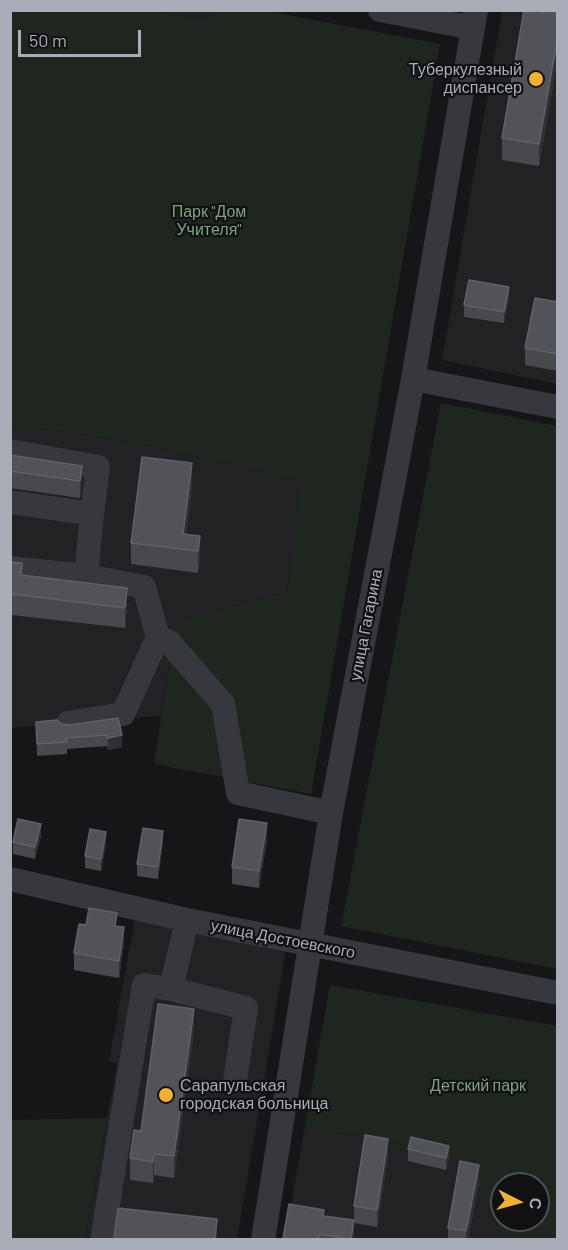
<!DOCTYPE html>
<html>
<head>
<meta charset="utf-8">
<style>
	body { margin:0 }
	#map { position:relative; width:568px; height:1250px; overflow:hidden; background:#161618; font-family:Barlow,sans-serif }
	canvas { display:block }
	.frame { position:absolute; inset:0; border:12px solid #a8adb8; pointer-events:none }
	.north { position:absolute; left:490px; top:1172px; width:60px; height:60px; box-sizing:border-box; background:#111113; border:2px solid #4d4f55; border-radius:50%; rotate:96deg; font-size:16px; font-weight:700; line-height:24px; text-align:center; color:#a8adb8 }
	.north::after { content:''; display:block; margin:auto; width:21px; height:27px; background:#f2b134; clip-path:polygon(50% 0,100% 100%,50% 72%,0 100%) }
	.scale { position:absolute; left:18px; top:30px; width:123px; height:27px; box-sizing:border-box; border:3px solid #a8adb8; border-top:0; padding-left:8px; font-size:18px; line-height:21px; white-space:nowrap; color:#a8adb8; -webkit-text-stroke:4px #111113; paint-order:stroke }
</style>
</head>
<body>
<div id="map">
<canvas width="568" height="1250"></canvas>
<div class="frame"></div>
<div class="north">С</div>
<div class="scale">50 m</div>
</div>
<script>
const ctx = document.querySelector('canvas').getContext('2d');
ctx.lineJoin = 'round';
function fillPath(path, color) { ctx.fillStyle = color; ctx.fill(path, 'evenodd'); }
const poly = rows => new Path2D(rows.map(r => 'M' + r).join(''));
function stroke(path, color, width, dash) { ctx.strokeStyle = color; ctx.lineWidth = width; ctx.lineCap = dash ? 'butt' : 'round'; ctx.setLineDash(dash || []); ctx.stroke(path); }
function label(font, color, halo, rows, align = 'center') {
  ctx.font = font + ' Barlow,sans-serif'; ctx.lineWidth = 4.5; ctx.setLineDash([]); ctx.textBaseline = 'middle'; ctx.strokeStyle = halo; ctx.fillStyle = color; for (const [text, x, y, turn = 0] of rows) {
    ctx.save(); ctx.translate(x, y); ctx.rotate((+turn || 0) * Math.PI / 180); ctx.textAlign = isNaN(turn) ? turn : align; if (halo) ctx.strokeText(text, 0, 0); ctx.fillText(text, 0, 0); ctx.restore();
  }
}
fillPath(poly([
	[155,11,216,11,213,23],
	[502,11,557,11,557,384,442,360],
	[11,425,130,441,303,481,287,592,176,621,161,716,11,728],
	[135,918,287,943,237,1239,85,1240,117,1063,109,1061],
	[305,1126,464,1157,504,1239,285,1240]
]), '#222225');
fillPath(poly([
	[11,11,155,11,212,22,216,11,267,11,440,44,311,794,154,764,176,621,287,592,302,481,130,441,11,425],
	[441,403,557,426,557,969,341,926],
	[330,985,557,1026,557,1239,504,1239,464,1157,305,1126],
	[502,1184,538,1184,538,1220,502,1220],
	[107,1118,85,1239,11,1239,11,1120]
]), '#1e261f');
stroke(poly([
	[380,10,473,28],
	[413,379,558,407],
	[10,451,98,467,92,514],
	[10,502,92,514,86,576,10,568],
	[158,637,169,642,223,704,238,793,331,813],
	[68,723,123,714,158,637,144,587,86,576],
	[10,879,187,920,558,993],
	[171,989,246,1008,235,1080],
	[102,1240,144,985,171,989,187,920],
	[263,1240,331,813,413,379,476,10]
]), '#37383d', 24);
fillPath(poly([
	[558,10,558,56,539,166,502,160,502,138,543,12],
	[509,298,504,323,464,317,464,305],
	[558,302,558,371,525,365,525,348],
	[10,455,82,466,82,483,80,498,10,488],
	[192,485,186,534,200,536,200,557,198,573,131,564,131,543],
	[10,562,22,575,127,608,125,628,12,615],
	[118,718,122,747,108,750,107,746,67,749,67,754,37,756,36,722,70,725],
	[41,836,35,859,13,854,13,842],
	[267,840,259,888,232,884,232,867],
	[163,843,158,879,137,876,137,864],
	[106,844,101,871,85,868,85,856],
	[86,925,117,926,124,944,119,978,74,970,74,953],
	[194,1031,174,1178,154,1175,153,1183,130,1180,130,1158,141,1131],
	[408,1149,449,1157,446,1170,408,1161],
	[388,1156,377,1227,354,1223,354,1206],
	[479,1182,468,1239,448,1239,448,1228],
	[289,1204,324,1216,354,1232,353,1239,283,1239]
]), '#47494d');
fillPath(poly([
	[558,35,558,56,539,166,539,144],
	[509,287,509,298,504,323,504,312],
	[192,463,192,485,184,549,183,534],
	[82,466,82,483,80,498,80,481],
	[200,536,200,557,198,573,198,551],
	[127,588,127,608,125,628,125,608],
	[12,594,12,615,10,628,10,608],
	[122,735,122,747,108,750,108,738],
	[267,823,267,840,259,888,259,871],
	[41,824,41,836,35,859,35,847],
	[163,831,163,843,158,879,158,867],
	[106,832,106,844,101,871,101,859],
	[124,927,124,944,119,978,119,961],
	[194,1009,194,1031,174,1178,174,1156],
	[388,1139,388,1156,377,1227,377,1210],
	[449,1146,449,1157,446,1170,446,1158],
	[154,1154,154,1175,153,1183,153,1162],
	[479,1165,479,1182,468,1239,466,1239,466,1231],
	[217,1219,217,1239,215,1239],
	[354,1220,354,1232,353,1239,351,1239]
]), '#2f3033');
const building = poly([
	[524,10,533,10,543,12,543,10,558,10,558,35,539,144,502,138,524,10],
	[469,280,509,287,504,312,464,305,469,280],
	[535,298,558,302,558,354,525,348,535,298],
	[10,455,82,466,80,481,10,471,10,455],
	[142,457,192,463,183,534,200,536,198,551,131,543,142,457],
	[10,562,22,563,21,575,127,588,125,608,12,594,10,608,10,562],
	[118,718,122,735,108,738,107,735,66,738,67,742,37,744,36,722,57,720,62,724,70,725,118,718],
	[18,819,41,824,35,847,13,842,18,819],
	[239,819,267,823,259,871,232,867,239,819],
	[143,828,163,831,158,867,137,864,143,828],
	[90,829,106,832,101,859,85,856,90,829],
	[89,908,117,913,115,926,124,927,119,961,74,953,79,924,86,925,89,908],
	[158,1004,194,1009,174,1156,154,1154,153,1162,130,1158,134,1130,141,1131,158,1004],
	[365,1135,388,1139,377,1210,354,1206,365,1135],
	[411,1137,449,1146,446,1158,408,1149,411,1137],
	[460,1161,479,1165,466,1231,448,1228,460,1161],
	[289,1204,324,1210,323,1216,354,1220,351,1239,319,1234,318,1239,291,1239,283,1238,289,1204],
	[118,1208,217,1219,215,1239,114,1239,118,1208]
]);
fillPath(building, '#525359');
stroke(building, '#5f6168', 1.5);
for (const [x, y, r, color] of [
	[536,79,8,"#f2b134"],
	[166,1095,8,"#f2b134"]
]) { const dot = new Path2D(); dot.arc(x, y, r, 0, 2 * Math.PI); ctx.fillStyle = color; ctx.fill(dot); stroke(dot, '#111113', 2); }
label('16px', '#a8adb8', '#111113', [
	["Туберкулезный",522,70],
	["диспансер",522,88],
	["Сарапульская",180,1086,"left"],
	["городская больница",180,1104,"left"]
], 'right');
label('16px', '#7fa381', '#111113', [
	["Парк \"Дом",209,212],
	["Учителя\"",209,230],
	["Детский парк",478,1086]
]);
label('16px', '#a8adb8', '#111113', [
	["улица Гагарина",366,625,-79],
	["улица Достоевского",283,939,11]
]);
</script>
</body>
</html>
